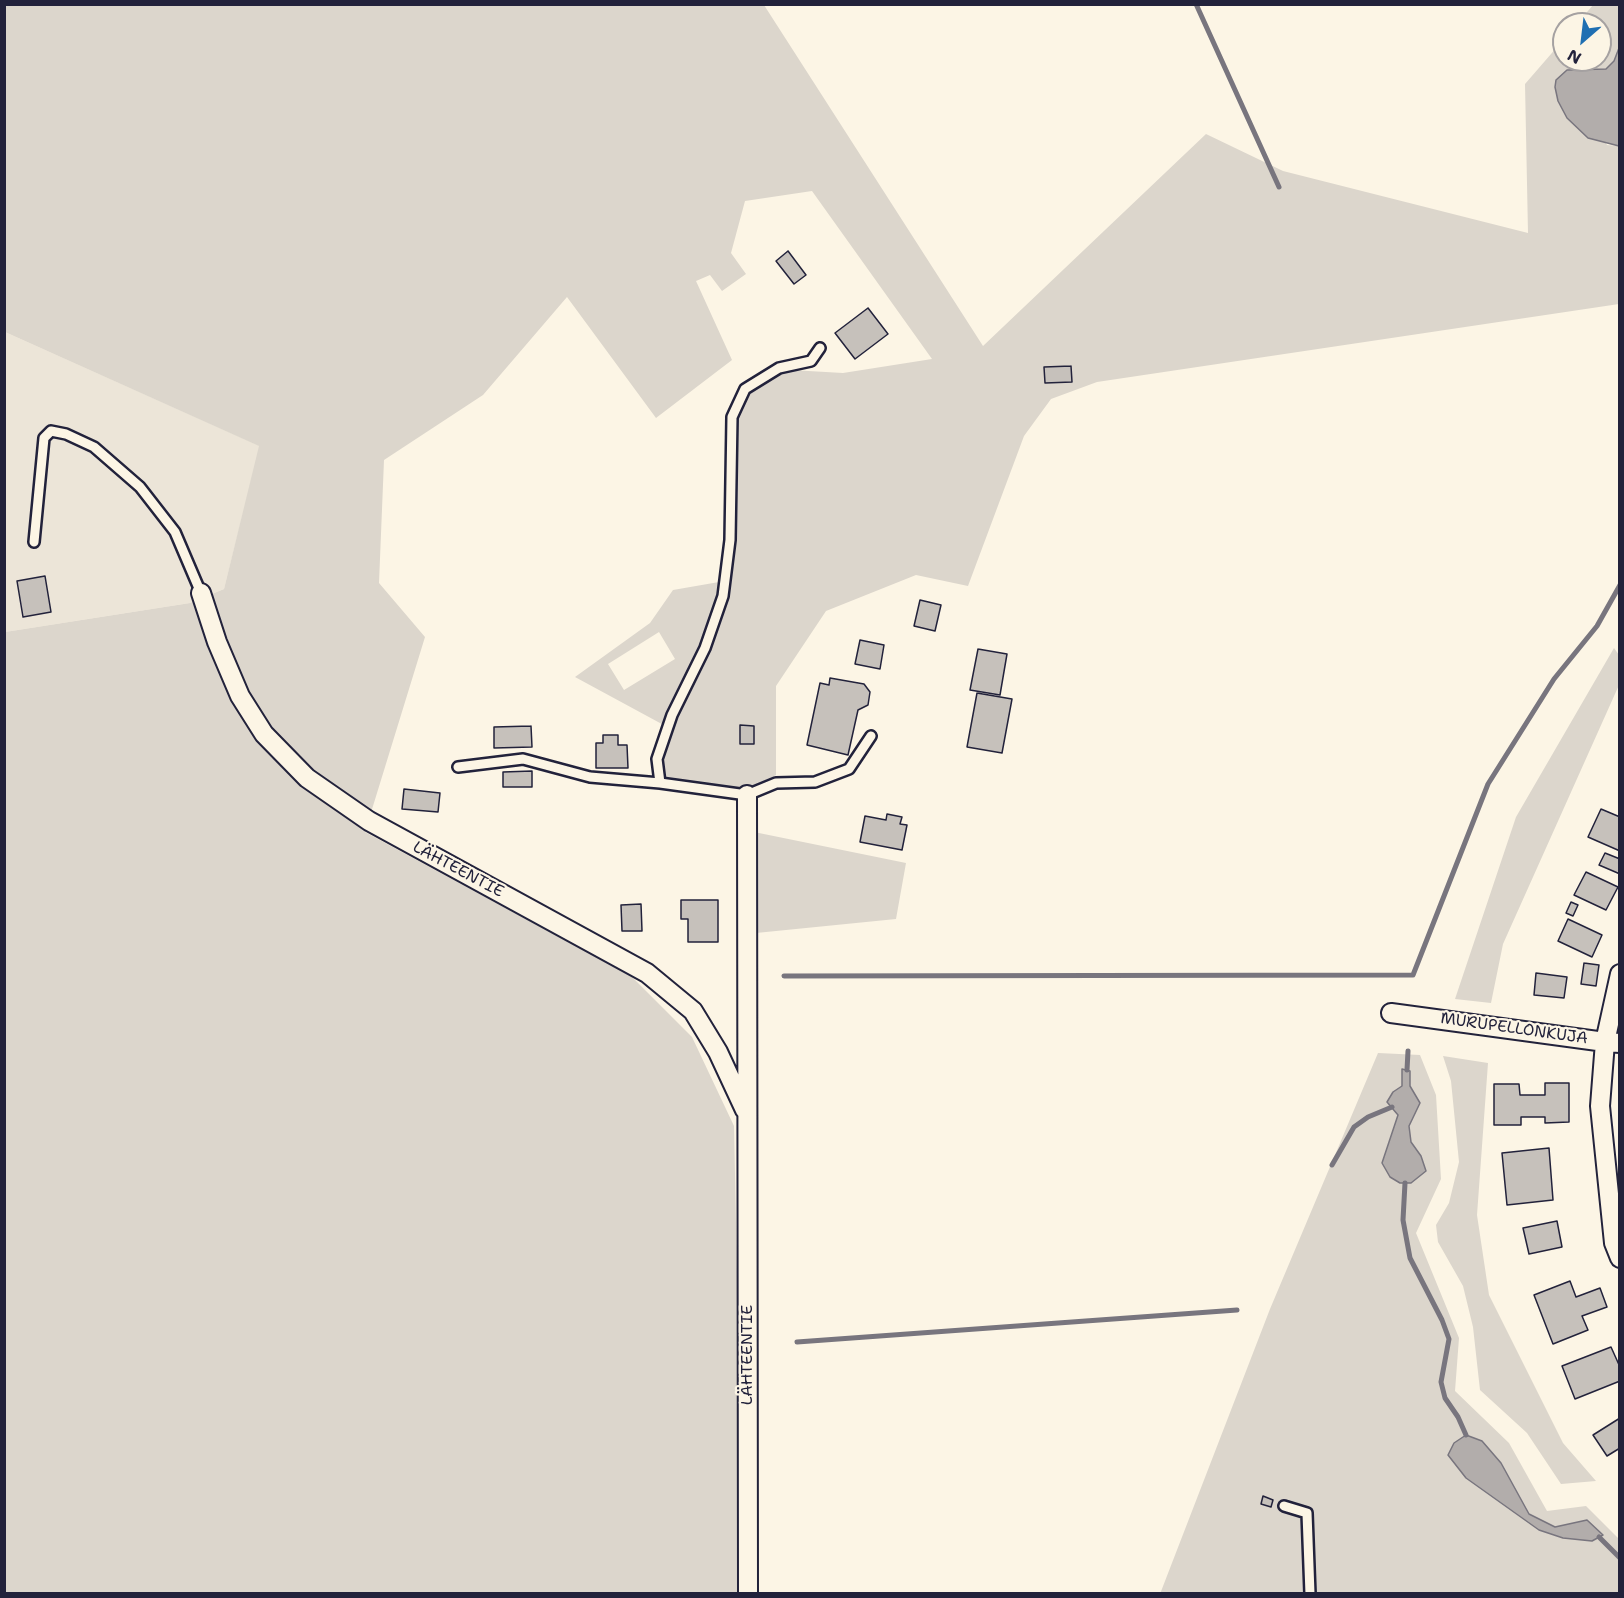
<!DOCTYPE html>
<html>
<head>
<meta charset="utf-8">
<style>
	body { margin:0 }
	#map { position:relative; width:1624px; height:1598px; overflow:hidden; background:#fcf5e5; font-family:"Shantell Sans",sans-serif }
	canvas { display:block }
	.frame { position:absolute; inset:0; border:6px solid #22223b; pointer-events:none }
	.north { position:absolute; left:1552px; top:12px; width:60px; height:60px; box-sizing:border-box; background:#fcf5e5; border:2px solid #a5a1a1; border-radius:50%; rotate:208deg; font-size:16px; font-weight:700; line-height:24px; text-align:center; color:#22223b }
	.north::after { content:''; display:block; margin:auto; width:21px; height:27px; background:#1f6fb2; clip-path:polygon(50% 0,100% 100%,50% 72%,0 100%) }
</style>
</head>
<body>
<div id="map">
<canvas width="1624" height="1598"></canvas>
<div class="frame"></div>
<div class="north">N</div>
</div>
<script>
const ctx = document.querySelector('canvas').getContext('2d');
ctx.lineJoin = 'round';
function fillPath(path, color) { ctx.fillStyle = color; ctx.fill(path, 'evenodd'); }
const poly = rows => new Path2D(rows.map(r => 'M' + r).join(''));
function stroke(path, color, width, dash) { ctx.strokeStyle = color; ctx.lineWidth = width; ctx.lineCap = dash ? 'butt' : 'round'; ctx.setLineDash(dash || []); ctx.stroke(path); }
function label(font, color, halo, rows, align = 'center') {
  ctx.font = font + ' "Shantell Sans",sans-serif'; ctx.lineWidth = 4.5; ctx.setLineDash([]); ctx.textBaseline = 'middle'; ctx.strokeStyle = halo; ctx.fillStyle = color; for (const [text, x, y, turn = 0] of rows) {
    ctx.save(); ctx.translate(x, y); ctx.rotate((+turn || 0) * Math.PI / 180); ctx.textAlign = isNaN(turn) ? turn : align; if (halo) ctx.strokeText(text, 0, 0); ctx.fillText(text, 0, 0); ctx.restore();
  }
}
fillPath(poly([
	[5,332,260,446,224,589,190,603,5,632]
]), '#ece5d8');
fillPath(poly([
	[5,5,764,5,983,346,1206,134,1283,171,1528,233,1525,84,1564,39,1564,60,1600,60,1600,24,1577,24,1593,5,1619,5,1619,48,1614,61,1606,69,1567,70,1607,145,1619,146,1619,304,1097,382,1051,399,1024,436,968,586,916,575,826,611,776,686,776,775,747,789,664,779,662,758,671,729,575,677,650,623,673,590,719,582,727,541,729,417,744,383,788,361,791,370,843,373,932,359,812,191,745,201,731,253,746,274,722,291,710,275,696,281,732,360,656,418,567,297,483,395,384,460,379,583,425,637,365,832,631,976,692,1037,734,1126,739,1370,737,1593,5,1593,5,632,190,603,224,589,259,446,5,332],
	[659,632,675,659,624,690,608,664],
	[1614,648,1619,655,1619,685,1503,944,1491,1003,1455,999,1516,817],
	[754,832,906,863,896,919,756,933],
	[1378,1053,1420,1055,1436,1095,1441,1179,1416,1233,1459,1338,1455,1391,1509,1443,1547,1511,1586,1506,1619,1539,1619,1593,1160,1594,1270,1309],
	[1443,1056,1488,1063,1477,1215,1489,1295,1563,1443,1596,1481,1561,1484,1527,1433,1480,1390,1473,1327,1463,1286,1438,1242,1436,1225,1449,1203,1459,1162,1451,1081]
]), '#dcd6cc');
const water = poly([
	[1619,21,1619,146,1588,138,1567,118,1558,101,1555,87,1556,80,1567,70,1606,69,1614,61,1619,48,1619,21],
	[1402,1069,1410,1071,1410,1086,1420,1103,1409,1126,1411,1142,1421,1156,1426,1171,1411,1183,1400,1183,1390,1177,1382,1163,1398,1115,1387,1102,1393,1092,1402,1086,1402,1069],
	[1466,1435,1482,1441,1501,1463,1529,1514,1555,1527,1587,1520,1603,1535,1592,1541,1563,1538,1539,1530,1466,1478,1448,1455,1454,1443,1466,1435]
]);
fillPath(water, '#b2adab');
stroke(water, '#78757e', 1.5);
stroke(poly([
	[1196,4,1279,187],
	[784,976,1413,975,1488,784,1554,679,1597,626,1620,585],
	[1407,1070,1408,1051],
	[1332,1165,1354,1127,1368,1117,1392,1107],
	[1405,1183,1403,1220,1410,1258,1442,1320,1449,1339,1441,1382,1445,1398,1458,1417,1466,1435],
	[797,1342,1237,1310],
	[1599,1537,1620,1558]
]), '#78757e', 5);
const building = poly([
	[788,251,806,275,794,284,776,261,788,251],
	[868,308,888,334,855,359,835,333,868,308],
	[1071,366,1072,382,1045,383,1044,367,1071,366],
	[45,576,51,612,23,617,17,581,45,576],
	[920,600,941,605,935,631,914,626,920,600],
	[860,640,884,645,880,669,855,664,860,640],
	[978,649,1007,654,1000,695,970,690,978,649],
	[830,678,864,684,870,692,868,705,858,710,848,755,807,745,820,683,829,685,830,678],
	[977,693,1012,699,1002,753,967,747,977,693],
	[740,725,754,726,754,744,740,744,740,725],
	[531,726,532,747,494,748,494,727,531,726],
	[603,735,618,735,618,745,627,745,628,768,596,768,596,743,603,743,603,735],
	[532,771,532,787,503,787,503,772,532,771],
	[404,789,440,793,438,812,402,809,404,789],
	[1601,809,1620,817,1620,851,1588,837,1601,809],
	[887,814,902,817,900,824,907,825,902,850,860,842,865,816,886,820,887,814],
	[1605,853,1620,859,1620,874,1599,865,1605,853],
	[1586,872,1618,887,1606,910,1574,895,1586,872],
	[681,900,718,900,718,942,688,942,688,919,681,919,681,900],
	[1571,902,1578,905,1573,916,1566,913,1571,902],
	[641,904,642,931,622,931,621,905,641,904],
	[1568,919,1602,935,1592,957,1558,941,1568,919],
	[1584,963,1599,965,1596,986,1581,984,1584,963],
	[1536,973,1567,977,1564,998,1534,995,1536,973],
	[1545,1083,1569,1083,1569,1122,1545,1123,1545,1117,1521,1117,1521,1125,1494,1125,1494,1084,1519,1084,1520,1095,1545,1095,1545,1083],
	[1549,1148,1553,1200,1507,1205,1502,1153,1549,1148],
	[1557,1221,1562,1247,1529,1254,1523,1228,1557,1221],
	[1570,1281,1576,1297,1600,1288,1607,1307,1582,1316,1588,1330,1553,1344,1534,1295,1570,1281],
	[1611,1347,1620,1367,1620,1381,1575,1399,1562,1366,1611,1347],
	[1620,1418,1620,1448,1607,1456,1593,1435,1620,1418],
	[1263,1496,1273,1500,1271,1507,1261,1504,1263,1496]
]);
fillPath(building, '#c6c1bb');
stroke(building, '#22223b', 1.5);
const service = poly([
	[820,348,811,361,779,368,745,389,732,417,730,540,723,596,705,648,672,715,657,759,660,783,747,795,776,783,815,782,849,769,871,736],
	[34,542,44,438,51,431,66,434,94,447,140,487,175,532,201,593],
	[458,767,523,759,590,777,660,783],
	[1284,1506,1307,1513,1310,1594]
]);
const minor = poly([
	[201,593,217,642,240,696,264,734,307,778,369,821,647,973,693,1011,718,1052,745,1110],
	[747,795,748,1594],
	[1391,1013,1605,1042,1620,974],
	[1620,1043,1605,1042,1600,1106,1614,1243,1620,1258]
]);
stroke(service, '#22223b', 14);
stroke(minor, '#22223b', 22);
stroke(service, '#fcf5e5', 9);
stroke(minor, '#fcf5e5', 18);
label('16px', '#22223b', '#fcf5e5', [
	["LÄHTEENTIE",458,870,28],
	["MURUPELLONKUJA",1514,1029,8],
	["LÄHTEENTIE",748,1355,-90]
]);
</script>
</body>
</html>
